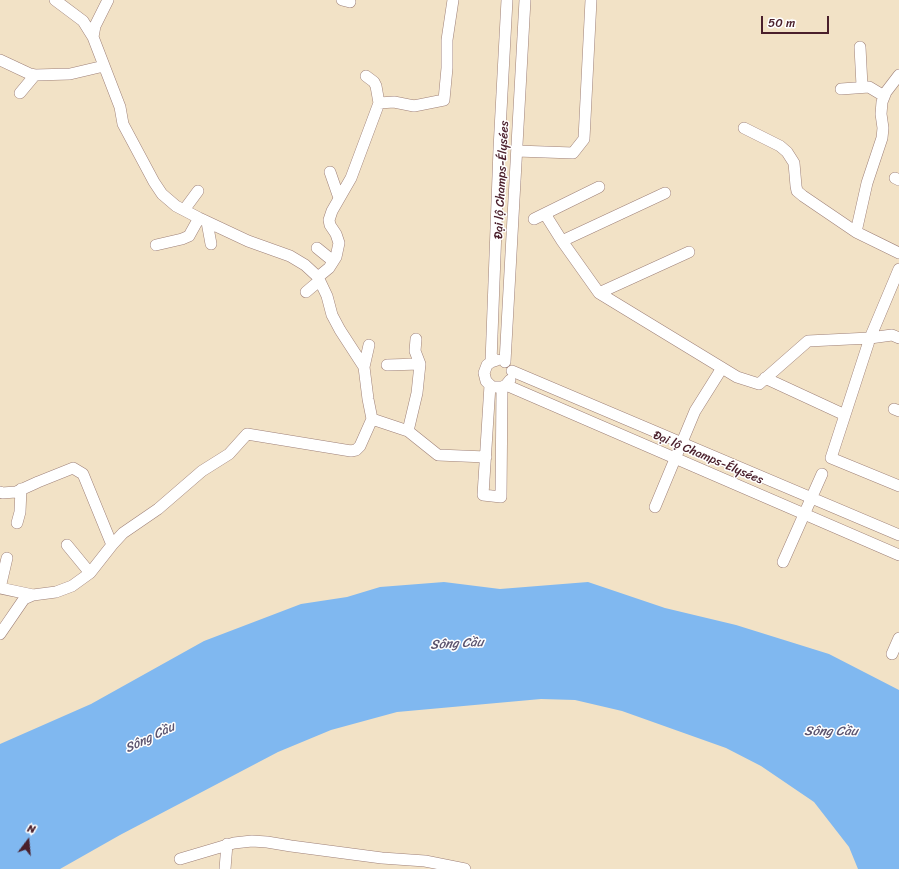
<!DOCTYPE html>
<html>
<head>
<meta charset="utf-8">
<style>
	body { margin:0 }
	#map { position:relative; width:899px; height:869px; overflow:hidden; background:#f2e2c6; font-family:Sriracha,sans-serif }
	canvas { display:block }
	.north { position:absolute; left:8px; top:821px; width:40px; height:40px; -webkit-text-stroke:3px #fff; paint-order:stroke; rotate:16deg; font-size:11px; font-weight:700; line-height:16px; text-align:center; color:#4a1f2b }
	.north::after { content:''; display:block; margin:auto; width:14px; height:18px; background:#4a1f2b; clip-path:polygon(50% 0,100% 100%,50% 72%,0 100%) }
	.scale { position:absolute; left:761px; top:16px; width:68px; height:18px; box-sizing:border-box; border:2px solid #4a1f2b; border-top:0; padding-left:5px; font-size:12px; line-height:14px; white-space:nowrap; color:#4a1f2b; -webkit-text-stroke:3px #fff; paint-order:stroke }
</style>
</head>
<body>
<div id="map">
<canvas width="899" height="869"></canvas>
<div class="north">N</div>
<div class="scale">50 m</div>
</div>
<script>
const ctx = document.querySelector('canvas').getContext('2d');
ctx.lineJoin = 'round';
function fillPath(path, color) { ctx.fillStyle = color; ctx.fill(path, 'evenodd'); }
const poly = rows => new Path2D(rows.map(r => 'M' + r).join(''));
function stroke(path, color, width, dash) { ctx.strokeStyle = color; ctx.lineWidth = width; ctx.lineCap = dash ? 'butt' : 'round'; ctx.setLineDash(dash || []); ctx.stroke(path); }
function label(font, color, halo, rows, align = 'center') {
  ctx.font = font + ' Sriracha,sans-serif'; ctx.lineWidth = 3; ctx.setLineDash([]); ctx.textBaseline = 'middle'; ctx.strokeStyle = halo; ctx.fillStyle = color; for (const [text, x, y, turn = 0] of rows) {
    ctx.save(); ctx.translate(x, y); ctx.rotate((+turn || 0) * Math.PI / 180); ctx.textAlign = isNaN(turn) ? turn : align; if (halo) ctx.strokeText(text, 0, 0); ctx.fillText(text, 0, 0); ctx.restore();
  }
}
fillPath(poly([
	[444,582,500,589,588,582,665,608,736,625,829,654,899,690,899,869,858,869,849,847,814,802,761,766,726,748,622,711,575,700,541,699,397,712,331,730,278,752,120,835,60,869,0,869,0,744,91,704,204,641,301,604,347,597,380,587]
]), '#80b8f0');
const minor = poly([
	[55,0,83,21,93,37],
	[108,0,95,26,93,37,120,107,123,124,154,182,162,194,176,206,199,218,248,241,290,256,305,265,318,277,327,296,332,315,340,330,364,367,368,399,372,419,408,431,438,455,486,457],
	[342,0,350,2],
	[860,47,862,86],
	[0,60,30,74,35,75,70,74,104,66],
	[841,89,869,87,884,96],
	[20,93,35,75],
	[379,103,394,102,414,106,444,100,447,68,447,40,453,0],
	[744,128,780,146,787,152,794,163,796,186,797,191,803,196,856,232,899,253],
	[517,151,573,153,584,139,591,0],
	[330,172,339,198],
	[895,178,899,180],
	[184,210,198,191],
	[545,214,562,241,599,293,737,377,759,384,808,341,870,338,892,335,899,338],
	[534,219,599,187],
	[207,222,211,244],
	[856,232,867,183,882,138,883,128,881,114,882,102,886,92,899,75],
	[562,241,665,193],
	[156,245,182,239,189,236,199,218],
	[317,248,333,261],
	[899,269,870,338,831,458,899,486],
	[318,277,329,268,336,257,339,243,336,234,330,225,329,220,332,211,351,178,379,103,376,86,374,82,366,76],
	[306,292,319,281],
	[599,293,689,252],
	[497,360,491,362,487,365,484,373,486,381,490,385,483,495,501,497,502,387],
	[491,362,499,149,507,0],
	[505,362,525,0],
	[387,365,420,364],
	[364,367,369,345],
	[512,371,899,535],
	[765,378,845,415],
	[490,385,493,387,502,387,506,385,510,380],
	[506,385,899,555],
	[894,409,899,411],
	[408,431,417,393,420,364,415,351,416,339],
	[0,492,2,493,16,492,38,482,73,468,83,474,112,545],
	[655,507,695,411,722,368],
	[17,523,20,512,21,489],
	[67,545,90,573],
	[783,562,822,474],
	[0,588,33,595],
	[0,588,7,558],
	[0,634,24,599,33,595,56,592,72,586,90,573,112,545,123,533,158,509,202,471,229,454,247,434,351,451,356,450,360,446,372,419],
	[892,654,899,638],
	[180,859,234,843,252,841,267,842,291,846,382,858,425,861,465,869],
	[225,869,227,844]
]);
stroke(minor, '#9e8078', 12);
stroke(minor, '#fff', 11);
label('12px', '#4a1f2b', '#fff', [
	["Đại lộ Champs-Élysées",502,180,-87],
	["Đại lộ Champs-Élysées",708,458,23]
]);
label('italic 13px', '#5d5570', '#fff', [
	["Sông Cầu",457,644,-3],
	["Sông Cầu",831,732],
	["Sông Cầu",150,738,-26]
]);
</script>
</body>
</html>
